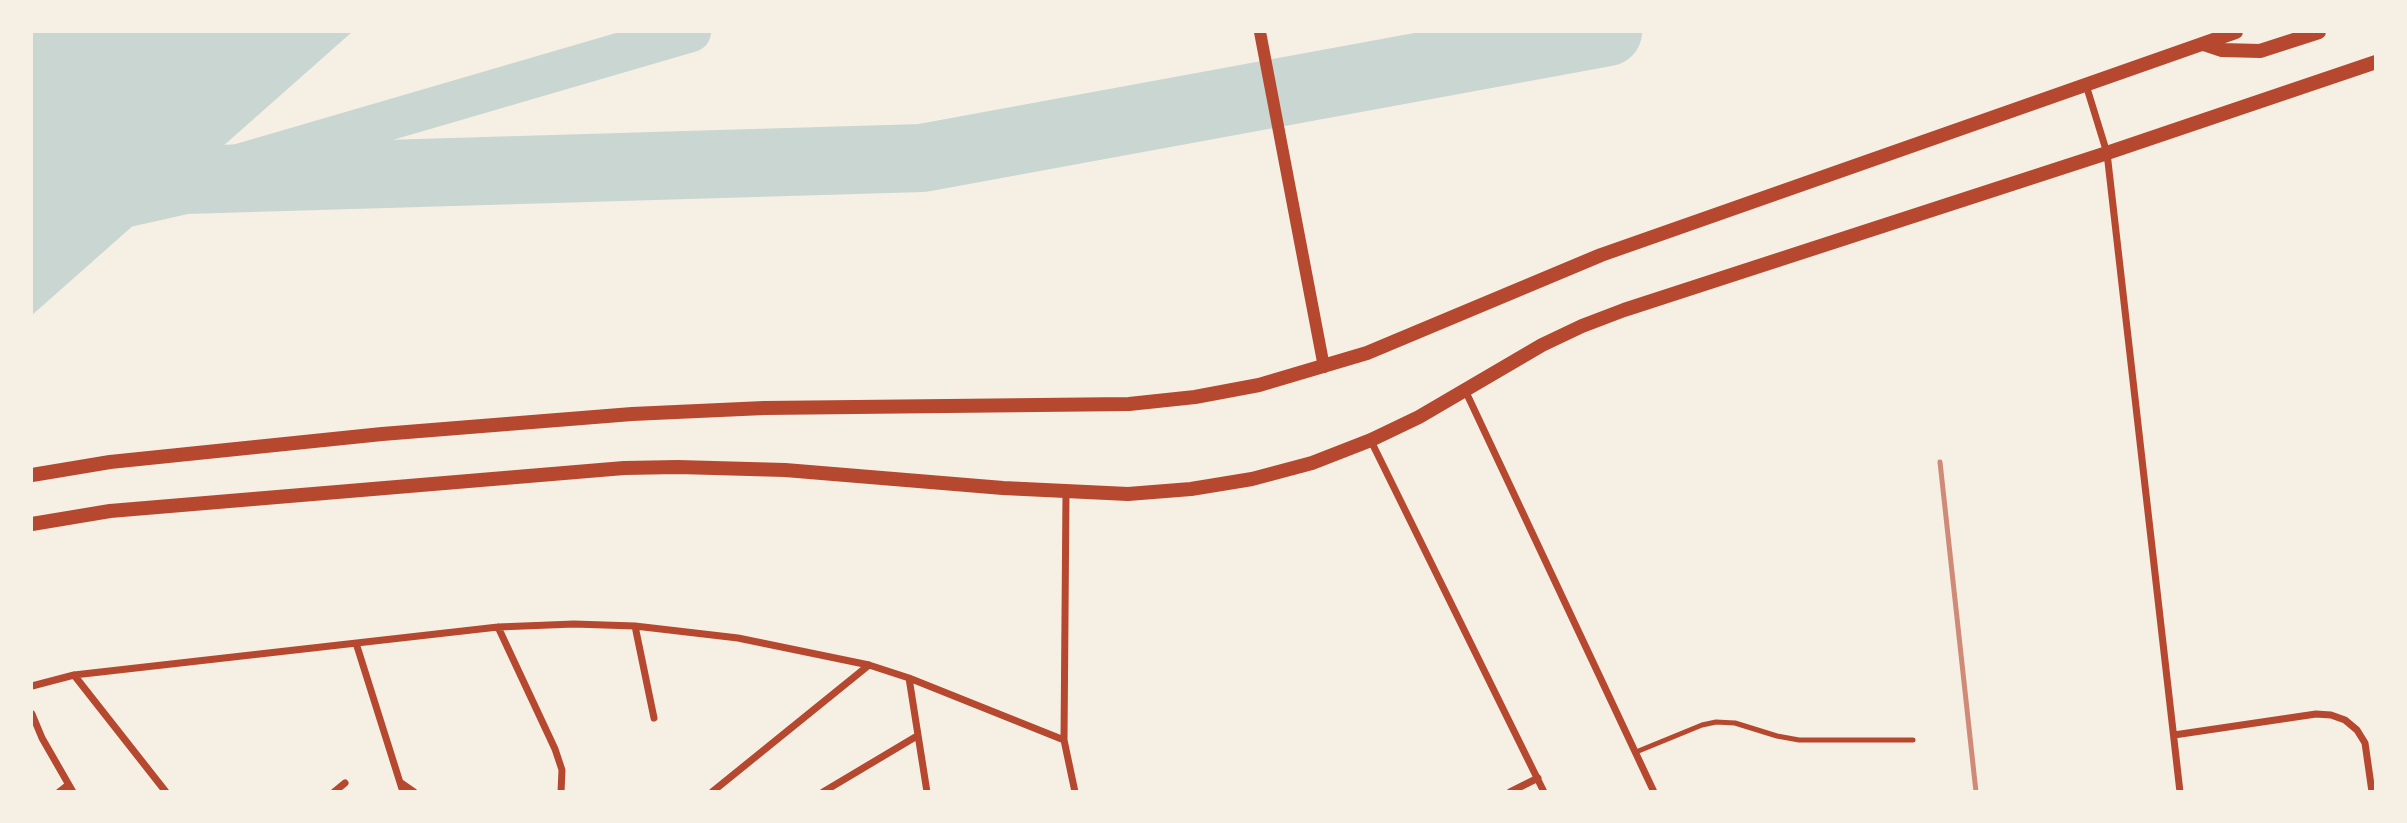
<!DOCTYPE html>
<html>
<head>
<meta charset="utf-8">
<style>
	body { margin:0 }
	#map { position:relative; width:2407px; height:823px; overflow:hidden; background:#f6efe4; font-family:"Titillium Web",sans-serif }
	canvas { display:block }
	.frame { position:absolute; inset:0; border:33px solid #f6efe4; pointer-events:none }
</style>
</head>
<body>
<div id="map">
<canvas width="2407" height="823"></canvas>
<div class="frame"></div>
</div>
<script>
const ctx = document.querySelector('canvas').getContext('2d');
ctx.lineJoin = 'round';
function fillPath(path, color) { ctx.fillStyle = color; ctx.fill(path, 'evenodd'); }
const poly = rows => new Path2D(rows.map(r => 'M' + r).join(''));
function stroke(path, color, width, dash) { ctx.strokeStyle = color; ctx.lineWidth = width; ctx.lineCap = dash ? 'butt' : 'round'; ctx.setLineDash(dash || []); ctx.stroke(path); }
fillPath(poly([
	[32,32,352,32,32,315]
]), '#c9d6d2');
stroke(poly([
	[184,180,691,32]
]), '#c9d6d2', 40);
stroke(poly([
	[32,214,184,180,922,158,1608,32]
]), '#c9d6d2', 68);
stroke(poly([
	[1636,752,1702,725,1716,722,1735,723,1777,736,1799,740,1913,740]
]), '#b5482f', 5);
stroke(poly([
	[2086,85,2107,153,2180,792],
	[1465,390,1654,792],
	[1371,441,1544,792],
	[1066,492,1064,740,1075,792],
	[635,626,654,718],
	[498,627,555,749,562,770,561,792],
	[356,643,403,792],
	[74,675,166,792],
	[909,678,927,792],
	[32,686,74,675,498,627,574,624,635,626,738,638,869,665,909,678,1064,740],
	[32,714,42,738,73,792],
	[2174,735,2316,714,2331,715,2345,720,2357,730,2365,743,2372,792],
	[401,783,414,792],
	[59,792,68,785],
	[334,792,345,783],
	[712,792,869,665],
	[823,792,917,736],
	[1510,792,1538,778]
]), '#b5482f', 7);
stroke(poly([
	[1260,32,1324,367]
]), '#b5482f', 12);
stroke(poly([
	[2204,44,2222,50,2260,51,2319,32],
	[32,475,110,462,382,434,632,414,764,408,1129,404,1195,397,1259,385,1367,353,1601,255,2236,32],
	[32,524,110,511,624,468,678,467,785,470,1003,488,1128,494,1191,489,1252,479,1312,463,1371,440,1419,417,1542,345,1582,326,1624,310,2107,153,2376,62]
]), '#b5482f', 14);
stroke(poly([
	[1940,462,1976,792]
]), '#cf8b77', 5);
</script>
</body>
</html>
